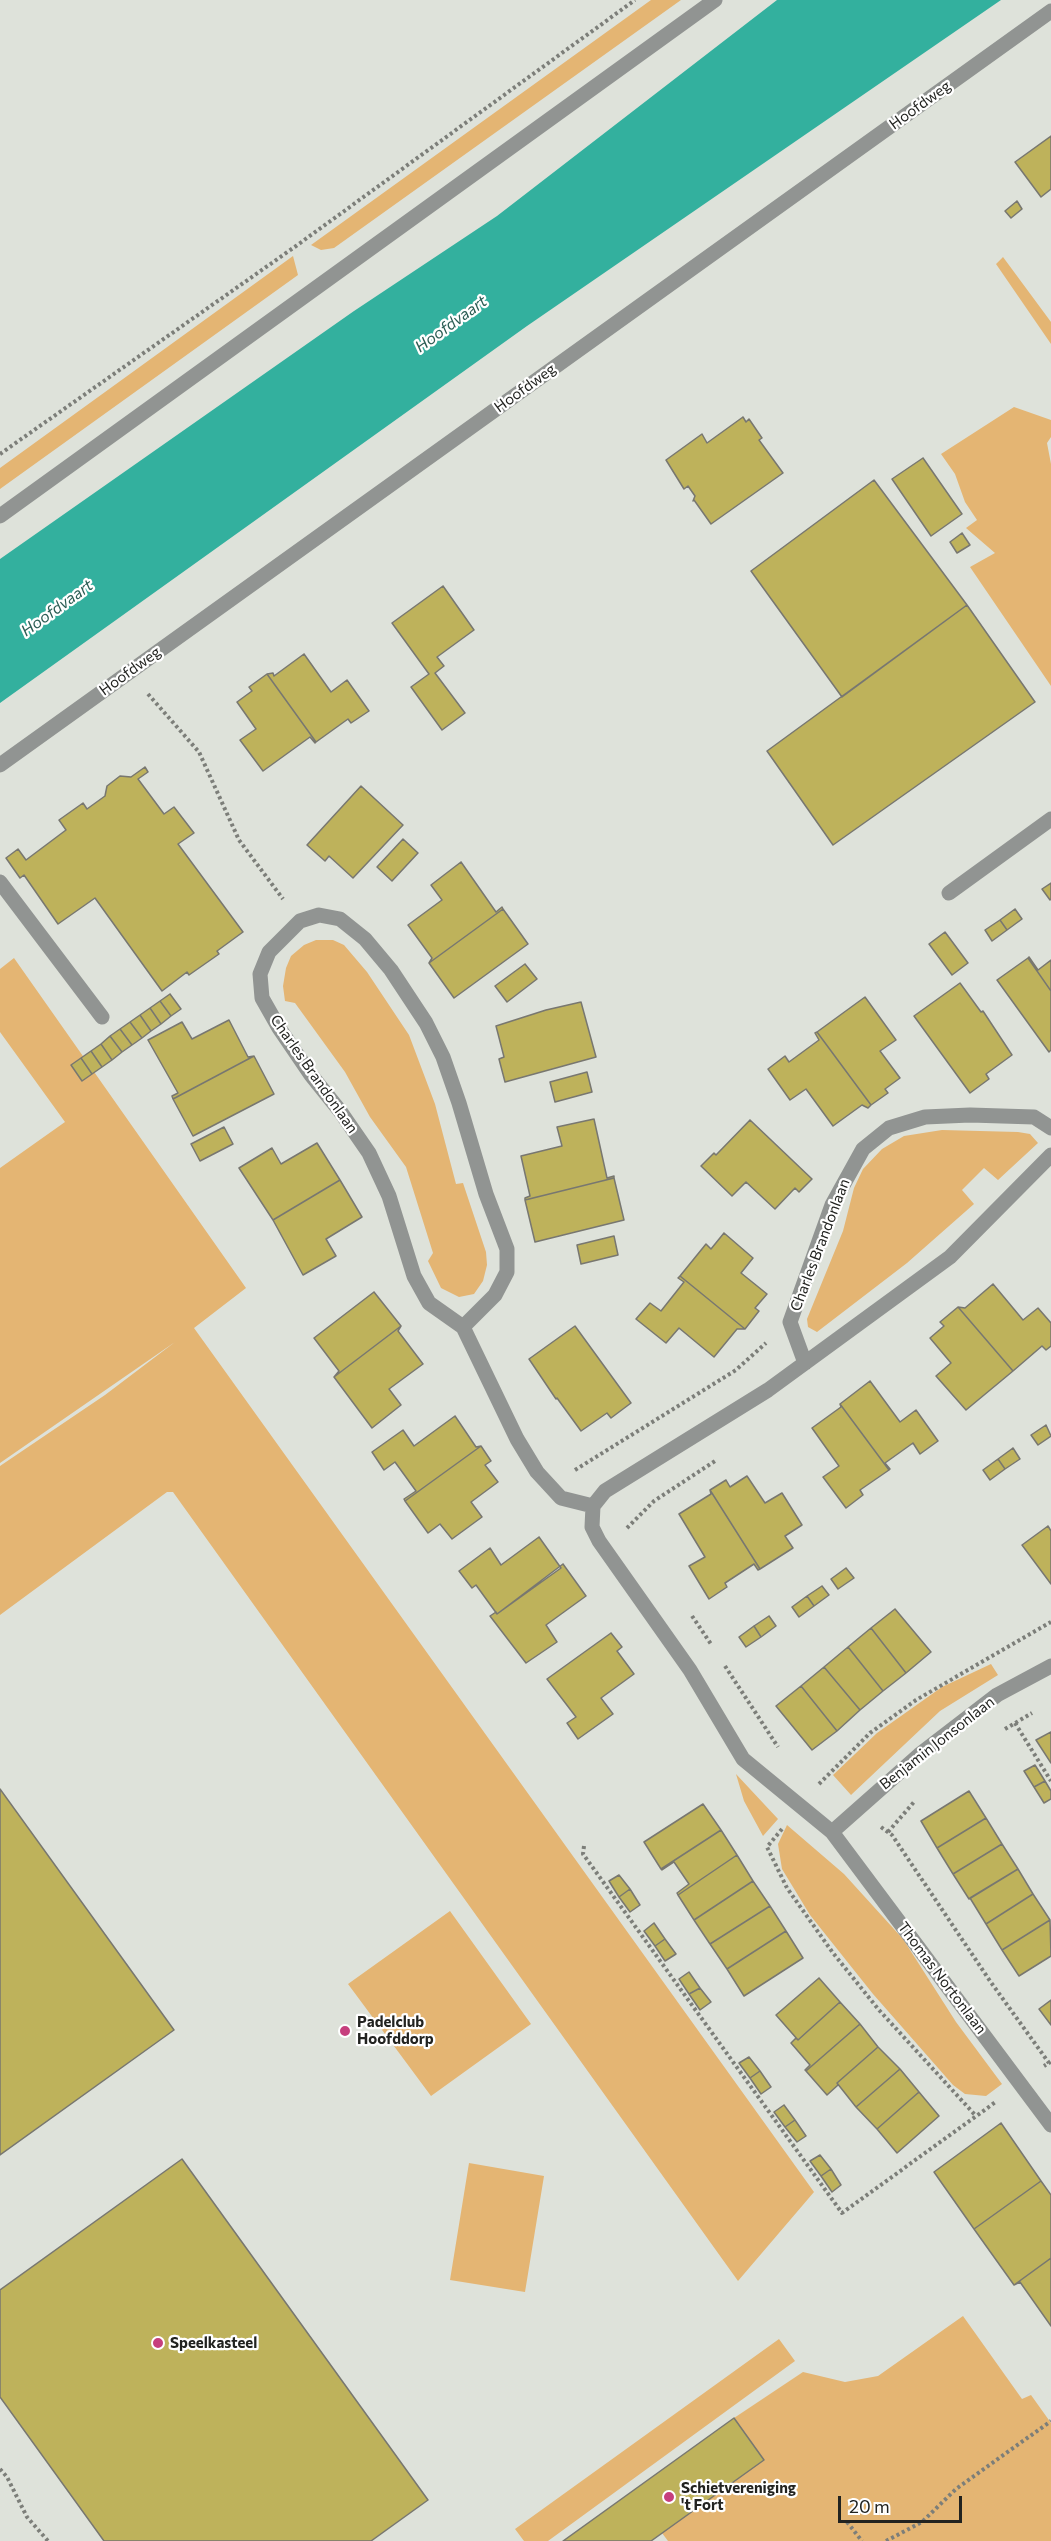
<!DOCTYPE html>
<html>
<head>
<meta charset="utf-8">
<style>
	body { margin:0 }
	#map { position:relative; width:1051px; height:2541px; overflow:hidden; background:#dee2da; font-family:Commissioner,sans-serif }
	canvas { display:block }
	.scale { position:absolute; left:838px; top:2496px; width:124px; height:27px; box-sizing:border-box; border:3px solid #222320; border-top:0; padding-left:8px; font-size:18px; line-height:21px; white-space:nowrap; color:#222320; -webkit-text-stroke:4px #fff; paint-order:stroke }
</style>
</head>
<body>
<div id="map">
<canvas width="1051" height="2541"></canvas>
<div class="scale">20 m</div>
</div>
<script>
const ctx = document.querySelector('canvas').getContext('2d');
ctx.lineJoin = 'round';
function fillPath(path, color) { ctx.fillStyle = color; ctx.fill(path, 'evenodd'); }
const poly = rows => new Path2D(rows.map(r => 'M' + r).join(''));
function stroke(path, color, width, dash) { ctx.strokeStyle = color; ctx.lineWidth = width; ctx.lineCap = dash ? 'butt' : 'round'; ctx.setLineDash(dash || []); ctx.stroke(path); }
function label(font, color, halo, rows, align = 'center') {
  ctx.font = font + ' Commissioner,sans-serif'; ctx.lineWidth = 4.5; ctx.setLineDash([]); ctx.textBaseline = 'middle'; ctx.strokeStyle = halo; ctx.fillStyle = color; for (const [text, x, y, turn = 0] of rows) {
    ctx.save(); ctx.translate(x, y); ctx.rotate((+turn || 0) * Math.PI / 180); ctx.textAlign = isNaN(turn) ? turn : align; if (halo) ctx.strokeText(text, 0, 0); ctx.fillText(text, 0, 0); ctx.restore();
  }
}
fillPath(poly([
	[651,0,681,0,334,248,321,250,311,245],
	[293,256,298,275,0,489,0,468],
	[1003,257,1051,322,1051,344,996,264],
	[1014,407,1051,420,1051,437,1047,443,1051,464,1051,686,970,567,995,553,966,528,977,520,965,502,955,474,941,454],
	[316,940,333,940,344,945,367,972,409,1035,435,1104,456,1184,463,1183,486,1252,487,1265,483,1281,474,1294,459,1297,441,1288,428,1261,433,1253,406,1167,370,1117,345,1072,295,1003,285,1001,283,986,286,968,291,956,304,945],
	[14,958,246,1288,194,1328,814,2192,738,2281,173,1492,167,1492,0,1615,0,1466,105,1395,175,1342,0,1463,0,1168,65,1122,0,1032,0,969],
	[942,1130,1018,1132,1030,1134,1038,1143,998,1180,984,1168,962,1190,974,1204,907,1263,817,1332,808,1327,807,1319,843,1231,854,1188,863,1169,882,1149,904,1136],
	[991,1664,998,1675,940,1711,851,1795,833,1775,877,1733,942,1687],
	[736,1774,778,1819,763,1836,744,1801],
	[787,1825,844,1874,903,1939,956,2022,1002,2084,986,2096,965,2094,953,2085,873,1994,810,1915,782,1869,778,1844],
	[450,1911,531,2024,431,2096,348,1984],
	[469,2163,544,2176,525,2292,450,2280],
	[963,2316,1022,2399,1031,2395,1051,2423,1051,2541,668,2541,662,2533,763,2460,734,2418,803,2372,845,2382,878,2376],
	[779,2339,795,2361,548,2541,524,2541,515,2529]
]), '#e4b573');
fillPath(poly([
	[777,0,1001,0,527,326,0,703,0,559,354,311,497,216]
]), '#33b09e');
const building = poly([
	[1051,136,1051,189,1041,197,1015,162,1051,136],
	[1017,201,1022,209,1011,218,1005,211,1017,201],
	[743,417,746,422,749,419,762,438,759,440,783,473,711,524,694,500,693,501,695,496,688,486,684,489,666,460,702,434,707,443,743,417],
	[923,458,962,514,931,536,892,479,923,458],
	[874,480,967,605,842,697,751,571,874,480],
	[962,533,970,545,957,553,950,542,962,533],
	[443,586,474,630,437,657,444,666,435,673,465,713,442,730,411,687,429,674,392,623,443,586],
	[967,605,1035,702,833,845,767,751,967,605],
	[304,654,331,692,347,680,369,711,351,723,348,719,316,742,267,674,273,673,274,676,304,654],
	[267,674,316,742,315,743,310,737,263,771,240,740,256,729,237,702,252,691,249,687,267,674],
	[145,767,148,772,138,779,164,814,174,807,194,833,178,844,243,932,217,951,219,954,189,975,187,972,162,991,95,898,58,924,24,875,20,878,6,858,18,849,26,860,66,830,59,820,83,803,87,809,105,796,107,786,120,776,131,777,145,767],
	[361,786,403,825,353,878,329,856,325,861,307,845,361,786],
	[403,839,418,853,392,881,377,867,403,839],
	[461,862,496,912,502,907,503,909,429,963,432,958,408,925,442,900,431,885,461,862],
	[1051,883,1051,899,1050,900,1042,889,1051,883],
	[503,909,528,944,454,998,429,963,503,909],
	[1015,909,1022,919,1007,930,1000,920,1015,909],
	[1000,920,1007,930,992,941,985,930,1000,920],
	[945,932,968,963,952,975,929,944,945,932],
	[1029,957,1038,970,1051,960,1051,991,1028,958,1029,957],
	[1028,958,1051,991,1051,1050,1049,1052,997,980,1028,958],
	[525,964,537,979,507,1002,495,986,525,964],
	[960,983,981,1012,983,1011,1012,1055,986,1074,989,1079,970,1093,914,1016,960,983],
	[170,994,181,1009,171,1016,160,1001,170,994],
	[865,997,896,1040,880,1051,900,1078,885,1089,888,1093,871,1105,817,1032,865,997],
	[160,1001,171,1016,161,1024,150,1008,160,1001],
	[581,1002,596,1057,505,1082,499,1059,504,1057,496,1026,546,1010,581,1002],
	[150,1008,161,1024,151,1031,140,1015,150,1008],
	[140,1015,151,1031,142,1038,130,1022,140,1015],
	[229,1020,248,1057,254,1056,173,1099,172,1096,178,1093,148,1040,182,1022,192,1039,229,1020],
	[130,1022,142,1038,132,1045,120,1029,130,1022],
	[120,1029,132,1045,122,1052,110,1036,120,1029],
	[817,1032,871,1105,868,1108,862,1105,833,1126,806,1089,790,1100,768,1069,785,1056,789,1062,819,1040,815,1033,817,1032],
	[110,1036,122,1052,112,1060,101,1044,110,1036],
	[101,1044,112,1060,102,1067,91,1051,101,1044],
	[91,1051,102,1067,92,1074,81,1058,91,1051],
	[254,1056,274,1094,193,1136,173,1099,254,1056],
	[81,1058,92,1074,82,1081,71,1065,81,1058],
	[587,1072,592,1092,555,1102,550,1082,587,1072],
	[594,1119,607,1178,614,1176,614,1178,525,1200,525,1198,530,1196,521,1156,562,1146,557,1127,594,1119],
	[750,1120,812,1179,799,1192,795,1188,775,1209,746,1182,732,1196,701,1166,714,1153,716,1155,750,1120],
	[224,1127,233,1144,200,1161,191,1144,224,1127],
	[317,1143,340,1180,273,1220,239,1168,272,1148,281,1164,317,1143],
	[614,1178,624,1220,535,1242,525,1200,614,1178],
	[340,1180,362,1217,326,1239,336,1256,303,1275,273,1220,340,1180],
	[724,1233,753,1258,741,1273,767,1294,755,1308,759,1311,745,1329,680,1276,706,1244,711,1249,724,1233],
	[614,1236,618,1255,581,1264,577,1245,614,1236],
	[680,1276,745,1329,737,1329,714,1357,679,1328,666,1343,636,1319,650,1303,661,1311,684,1282,678,1278,680,1276],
	[993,1284,1023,1320,1038,1308,1051,1323,1051,1346,1046,1350,1042,1346,1013,1371,958,1307,965,1308,993,1284],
	[374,1292,401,1326,334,1377,339,1371,314,1338,374,1292],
	[958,1307,1013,1371,966,1410,936,1376,951,1363,930,1338,944,1326,940,1322,958,1307],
	[401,1326,398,1331,423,1364,389,1389,401,1405,372,1428,334,1377,401,1326],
	[575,1326,631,1403,611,1418,607,1413,581,1431,557,1398,556,1399,529,1359,575,1326],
	[870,1381,900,1422,916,1410,938,1441,920,1454,913,1443,885,1463,890,1469,889,1470,840,1404,870,1381],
	[840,1404,889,1470,860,1490,863,1495,846,1508,823,1477,839,1466,812,1428,841,1407,840,1404],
	[455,1416,476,1447,481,1446,405,1501,404,1499,416,1491,395,1462,384,1470,372,1452,403,1430,414,1446,455,1416],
	[1046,1425,1051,1436,1038,1445,1031,1435,1046,1425],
	[481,1446,491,1461,485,1465,498,1482,471,1502,482,1517,452,1539,440,1524,428,1533,405,1501,481,1446],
	[1013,1448,1020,1459,1005,1469,998,1459,1013,1448],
	[998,1459,1005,1469,990,1480,983,1470,998,1459],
	[747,1476,765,1503,782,1493,802,1525,785,1536,793,1548,760,1569,710,1490,726,1480,730,1487,747,1476],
	[710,1490,760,1569,758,1570,754,1564,725,1583,727,1587,709,1599,689,1566,705,1557,679,1514,711,1494,710,1490],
	[1048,1526,1051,1531,1051,1584,1022,1545,1048,1526],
	[539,1537,561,1568,497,1614,476,1585,472,1588,459,1571,490,1548,501,1565,539,1537],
	[563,1564,586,1596,546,1625,557,1642,526,1663,490,1616,496,1612,497,1614,563,1564],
	[846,1568,854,1578,838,1589,831,1579,846,1568],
	[822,1586,829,1595,814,1606,807,1596,822,1586],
	[807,1596,814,1606,799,1617,792,1607,807,1596],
	[895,1609,931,1652,906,1673,871,1628,895,1609],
	[769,1616,776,1626,761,1637,754,1626,769,1616],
	[754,1626,761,1637,746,1647,739,1637,754,1626],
	[871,1628,906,1673,883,1691,848,1647,871,1628],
	[611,1633,622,1647,617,1651,634,1674,601,1698,613,1714,578,1739,567,1723,576,1717,547,1679,611,1633],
	[848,1647,883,1691,860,1710,824,1667,848,1647],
	[824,1667,860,1710,837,1731,801,1686,824,1667],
	[801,1686,837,1731,812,1750,776,1706,801,1686],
	[1051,1732,1051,1763,1036,1740,1051,1732],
	[1035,1765,1045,1781,1034,1787,1024,1771,1035,1765],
	[1045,1781,1051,1791,1051,1799,1044,1803,1034,1787,1045,1781],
	[0,1789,174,2030,0,2155,0,1789],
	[969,1791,986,1818,937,1848,921,1821,969,1791],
	[703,1804,721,1830,661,1869,644,1842,703,1804],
	[986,1818,1002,1844,953,1874,937,1848,986,1818],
	[721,1830,737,1855,678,1895,677,1893,689,1884,674,1862,662,1870,661,1869,721,1830],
	[1002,1844,1018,1869,969,1899,953,1874,1002,1844],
	[737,1855,753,1881,694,1920,678,1895,737,1855],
	[1018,1869,1033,1894,986,1924,970,1898,1018,1869],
	[619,1875,630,1889,619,1897,609,1881,619,1875],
	[753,1881,770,1906,710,1944,694,1920,753,1881],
	[630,1889,640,1905,630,1912,619,1897,630,1889],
	[1033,1894,1050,1920,1002,1950,986,1924,1033,1894],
	[770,1906,786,1931,727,1969,710,1944,770,1906],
	[1050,1920,1051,1956,1019,1976,1002,1950,1050,1920],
	[654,1923,665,1939,655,1946,644,1931,654,1923],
	[786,1931,803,1958,744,1996,727,1969,786,1931],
	[665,1939,676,1954,665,1961,655,1946,665,1939],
	[689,1972,700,1988,689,1994,679,1979,689,1972],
	[819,1978,840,2002,798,2040,776,2015,819,1978],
	[700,1988,711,2002,700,2010,689,1994,700,1988],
	[1051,2000,1051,2025,1039,2009,1051,2000],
	[840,2002,860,2024,806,2071,805,2070,810,2065,791,2043,796,2038,798,2040,840,2002],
	[860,2024,878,2047,837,2083,838,2085,827,2095,806,2071,860,2024],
	[878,2047,900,2069,856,2107,837,2083,878,2047],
	[749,2057,760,2071,750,2078,739,2063,749,2057],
	[900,2069,919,2092,877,2129,856,2107,900,2069],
	[760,2071,771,2087,761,2094,750,2078,760,2071],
	[919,2092,939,2116,897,2153,877,2129,919,2092],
	[784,2105,795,2120,785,2127,774,2112,784,2105],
	[795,2120,806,2136,797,2142,785,2127,795,2120],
	[1001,2123,1041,2181,974,2229,934,2172,1001,2123],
	[820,2155,831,2169,821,2176,810,2161,820,2155],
	[182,2159,428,2500,371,2541,104,2541,0,2397,0,2290,182,2159],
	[831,2169,841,2185,832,2192,821,2176,831,2169],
	[1041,2181,1051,2195,1051,2258,1014,2285,974,2229,1041,2181],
	[1051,2258,1051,2326,1020,2282,1014,2285,1051,2258],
	[734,2418,764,2460,651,2541,563,2541,734,2418]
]);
fillPath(building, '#beb25b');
stroke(building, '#787770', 1.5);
stroke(poly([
	[0,454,296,246,635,0],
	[148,694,199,752,239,840,283,899],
	[575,1470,736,1370,766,1343],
	[627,1528,654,1501,715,1461],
	[692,1616,711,1644],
	[725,1666,778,1747],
	[1015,1723,1051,1781],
	[1005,1729,1032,1713],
	[819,1784,870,1733,916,1700,1051,1622],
	[881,1827,892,1835,990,1981,1049,2063,1044,2066],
	[782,1829,767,1847,787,1888,833,1953,879,2010,976,2116],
	[888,1832,914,1802],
	[584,1846,583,1854,842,2213,997,2101],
	[0,2469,7,2477,27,2517,48,2541],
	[847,2522,862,2541],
	[886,2541,922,2522,956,2489,1051,2421]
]), '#7c7e79', 4, [3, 3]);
stroke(poly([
	[0,516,715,0],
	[0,765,1051,11],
	[0,882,102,1017],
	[949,893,1051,819],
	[1051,1155,950,1257,768,1390,605,1491,593,1506,592,1527,599,1541,690,1670,743,1759,832,1832,1051,2125],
	[463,1327,429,1303,414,1276,389,1196,369,1153,340,1111,311,1075,279,1028,262,998,260,974,269,952,300,921,319,915,340,919,365,939,391,970,426,1023,443,1057,459,1103,486,1194,507,1249,507,1272,495,1295,463,1327,517,1439,537,1472,561,1498,593,1506],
	[805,1363,790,1322,832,1205,863,1149,889,1128,925,1117,970,1115,1034,1117,1051,1128],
	[832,1832,919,1755,997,1695,1051,1666]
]), '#919492', 15);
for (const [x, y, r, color] of [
	[345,2031,6,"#c63f7d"],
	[158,2343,6,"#c63f7d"],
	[669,2497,6,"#c63f7d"]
]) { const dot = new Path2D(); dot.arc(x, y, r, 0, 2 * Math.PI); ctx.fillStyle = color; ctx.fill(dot); stroke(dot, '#fff', 2); }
label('15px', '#222320', '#fff', [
	["Hoofdweg",920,105,-36],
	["Hoofdweg",525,388,-36],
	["Hoofdweg",130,671,-36],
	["Charles Brandonlaan",314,1074,55],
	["Charles Brandonlaan",820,1245,-69],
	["Benjamin Jonsonlaan",937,1743,-38],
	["Thomas Nortonlaan",942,1978,53]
]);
label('bold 15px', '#222320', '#fff', [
	["Padelclub",357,2022],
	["Hoofddorp",357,2039],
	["Speelkasteel",170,2343],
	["Schietvereniging",681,2488],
	["'t Fort",681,2505]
], 'left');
label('italic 16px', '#2b5d54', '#fff', [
	["Hoofdvaart",451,324,-36],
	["Hoofdvaart",57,608,-36]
]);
</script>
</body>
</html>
